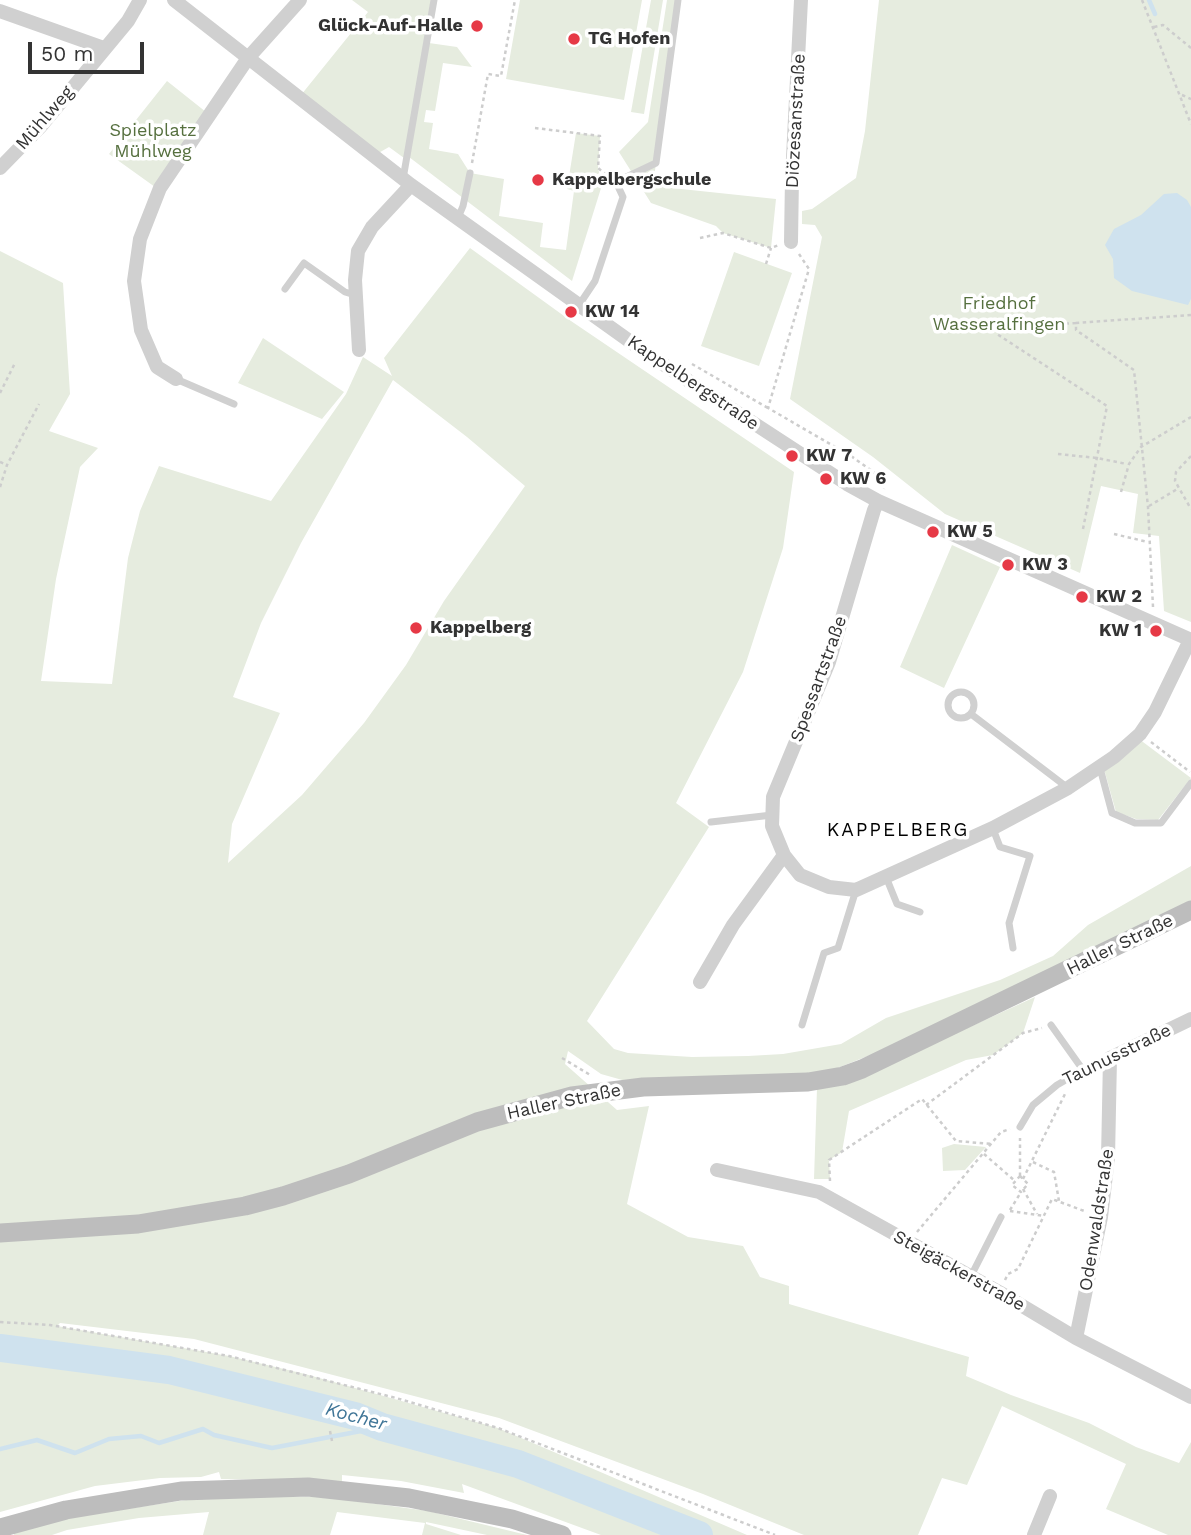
<!DOCTYPE html>
<html>
<head>
<meta charset="utf-8">
<style>
	body { margin:0 }
	#map { position:relative; width:1191px; height:1535px; overflow:hidden; background:#fff; font-family:"Work Sans",sans-serif }
	canvas { display:block }
	.scale { position:absolute; left:28px; top:42px; width:116px; height:32px; box-sizing:border-box; border:4px solid #333; border-top:0; padding-left:9px; font-size:21px; line-height:24px; white-space:nowrap; color:#333; -webkit-text-stroke:5px #fff; paint-order:stroke }
</style>
</head>
<body>
<div id="map">
<canvas width="1191" height="1535"></canvas>
<div class="scale">50 m</div>
</div>
<script>
const ctx = document.querySelector('canvas').getContext('2d');
ctx.lineJoin = 'round';
function fillPath(path, color) { ctx.fillStyle = color; ctx.fill(path, 'evenodd'); }
const poly = rows => new Path2D(rows.map(r => 'M' + r).join(''));
function stroke(path, color, width, dash) { ctx.strokeStyle = color; ctx.lineWidth = width; ctx.lineCap = dash ? 'butt' : 'round'; ctx.setLineDash(dash || []); ctx.stroke(path); }
function label(font, color, halo, rows, align = 'center') {
  ctx.font = font + ' "Work Sans",sans-serif'; ctx.lineWidth = 7; ctx.setLineDash([]); ctx.textBaseline = 'middle'; ctx.strokeStyle = halo; ctx.fillStyle = color; for (const [text, x, y, turn = 0] of rows) {
    ctx.save(); ctx.translate(x, y); ctx.rotate((+turn || 0) * Math.PI / 180); ctx.textAlign = isNaN(turn) ? turn : align; if (halo) ctx.strokeText(text, 0, 0); ctx.fillText(text, 0, 0); ctx.restore();
  }
}
fillPath(poly([
	[352,0,431,0,404,158,389,147,375,155,301,95,368,12],
	[520,0,642,0,624,100,506,79],
	[651,0,663,0,644,114,631,112],
	[667,0,677,0,653,186,776,199,771,248,723,233,716,226,651,203,619,152,648,122],
	[879,0,1191,0,1191,622,1164,611,1159,536,1133,533,1138,494,1101,486,1080,573,945,514,873,457,790,399,822,237,815,225,802,224,802,211,812,209,856,178,865,131],
	[429,43,457,47,472,67,443,63,435,111,426,110,424,122,433,123,429,149,458,154,470,173,504,179,499,216,543,223,540,247,566,250,574,191,567,189,576,133,600,136,598,168,602,185,572,281,409,157],
	[167,81,206,112,155,187,109,154],
	[470,248,571,321,794,472,783,548,743,672,676,803,709,827,587,1021,614,1049,628,1053,692,1057,748,1056,783,1054,841,1044,886,1018,1000,980,1053,956,1088,925,1191,866,1191,902,878,1052,812,1078,633,1083,601,1074,568,1051,565,1064,617,1110,649,1106,627,1204,688,1237,743,1246,760,1277,789,1286,789,1304,969,1357,966,1376,1011,1395,1089,1423,1136,1447,1179,1463,1191,1442,1191,1535,1168,1535,1106,1509,1126,1464,1002,1406,967,1485,942,1478,918,1535,804,1535,703,1494,499,1418,194,1339,60,1323,57,1326,229,1356,305,1374,498,1428,747,1535,601,1535,462,1484,464,1493,401,1481,342,1475,342,1481,221,1479,219,1472,201,1477,160,1478,95,1486,0,1512,0,251,63,283,70,394,49,431,98,448,80,467,56,579,41,681,112,684,128,558,140,511,159,466,271,501,346,394,363,357,392,376,384,358],
	[393,380,467,437,525,486,444,601,406,665,364,723,302,795,228,863,232,824,280,713,233,697,261,623,301,543],
	[734,252,792,273,759,366,701,346],
	[263,338,344,392,322,419,238,383],
	[952,545,1000,567,944,688,900,667],
	[1139,739,1191,778,1158,820,1136,819,1116,812,1104,769],
	[1035,997,1023,1033,993,1055,966,1060,849,1111,842,1152,829,1160,830,1179,814,1179,817,1088,854,1080],
	[954,1144,986,1147,965,1170,943,1171,942,1148],
	[253,1496,326,1497,428,1511,527,1535,487,1535,426,1522,426,1524,461,1535,422,1535,425,1523,337,1512,330,1535,203,1535,209,1512,139,1518,67,1530,52,1535,14,1535,14,1532,66,1518,186,1500]
]), '#e6ecdf');
fillPath(poly([
	[1177,193,1187,200,1191,207,1191,299,1188,305,1132,291,1114,278,1113,259,1105,245,1114,229,1141,215,1164,194]
]), '#cfe2ee');
stroke(poly([
	[1149,0,1155,14],
	[0,1449,37,1440,75,1453,109,1439,141,1436,159,1443,203,1429,214,1435,272,1448,382,1427]
]), '#cfe2ee', 4.5);
stroke(poly([
	[0,1348,169,1370,355,1416,382,1427,518,1464,699,1535]
]), '#cfe2ee', 28);
stroke(poly([
	[1142,0,1191,124],
	[1154,27,1163,25,1191,48],
	[1182,95,1191,99],
	[535,128,600,136,598,168,608,176],
	[472,163,488,74,501,76,515,0],
	[700,238,723,233,771,248,779,245],
	[799,254,809,269,768,408,851,456,879,476,885,484,884,489],
	[766,264,771,248],
	[1076,323,1002,327,997,334,1107,406,1083,529],
	[692,364,768,408],
	[0,393,15,363],
	[1058,454,1097,458,1127,464],
	[1191,456,1176,472,1175,481,1191,509],
	[0,462,7,465],
	[0,487,7,465,39,404],
	[1121,492,1129,464,1141,447,1191,417],
	[1149,506,1179,488],
	[1114,534,1148,542],
	[1153,607,1148,507,1134,370,1076,330,1076,323,1191,315],
	[1151,742,1190,772],
	[562,1058,592,1076],
	[926,1105,1023,1033,1042,1028],
	[984,1154,1015,1181],
	[1033,1162,1054,1172,1059,1201],
	[1020,1176,1020,1138],
	[1020,1176,1028,1184,1021,1192,1012,1185,1020,1176],
	[1023,1179,1065,1094],
	[830,1181,829,1160,922,1099,956,1141,992,1144],
	[1023,1189,1037,1214],
	[1010,1210,1021,1192],
	[1010,1211,1044,1216],
	[917,1232,1001,1132,1010,1129],
	[1005,1280,1008,1274,1018,1269,1052,1199,1087,1212],
	[0,1322,50,1325,229,1356,396,1398,498,1428,775,1535],
	[330,1431,332,1441]
]), '#cdcdcd', 2.5, [3.5, 3.5]);
stroke(poly([
	[403,179,434,0],
	[458,218,463,206,470,173],
	[285,289,304,263,345,292,355,295],
	[579,305,595,281,623,197,616,182,656,163,678,0],
	[176,379,234,404],
	'948 705a13 13 0 1 1 26 0a13 13 0 1 1-26 0Z',
	[971,714,1068,788],
	[1100,768,1112,813,1135,823,1161,823,1191,783],
	[711,822,772,815],
	[993,829,1000,847,1030,856,1009,923,1013,948],
	[886,877,897,904,920,912],
	[802,1025,824,953,838,948,856,890],
	[1051,1025,1083,1070],
	[1020,1127,1033,1105,1057,1085,1083,1070,1110,1058],
	[971,1276,1001,1217]
]), '#d0d0d0', 7);
stroke(poly([
	[174,0,411,185,649,355,847,484,878,501,1191,640],
	[0,11,104,48],
	[0,168,41,126,128,21,140,0],
	[791,242,792,177,801,0],
	[359,350,355,280,358,251,372,227,411,185],
	[176,379,157,367,141,330,134,281,140,239,160,188,248,58,300,0],
	[878,501,874,510,829,662,773,797,772,826,784,855,800,875,829,887,856,890,993,828,1068,788,1114,757,1140,734,1155,712,1190,640],
	[700,982,733,925,784,855],
	[717,1170,819,1192,999,1292,1076,1338,1191,1397],
	[1076,1338,1101,1217,1108,1158,1110,1058,1191,1019],
	[1034,1535,1050,1496]
]), '#d0d0d0', 14);
stroke(poly([
	[0,1233,138,1224,245,1206,283,1196,349,1174,477,1122,572,1096,643,1087,808,1082,843,1076,862,1069,1191,910],
	[0,1528,66,1510,181,1491,308,1487,409,1498,512,1519,562,1535]
]), '#bdbdbd', 19);
for (const [x, y, r, color] of [
	[477,26,7,"#e63946"],
	[574,39,7,"#e63946"],
	[538,180,7,"#e63946"],
	[571,312,7,"#e63946"],
	[792,456,7,"#e63946"],
	[826,479,7,"#e63946"],
	[933,532,7,"#e63946"],
	[1008,565,7,"#e63946"],
	[1082,597,7,"#e63946"],
	[416,628,7,"#e63946"],
	[1156,631,7,"#e63946"]
]) { const dot = new Path2D(); dot.arc(x, y, r, 0, 2 * Math.PI); ctx.fillStyle = color; ctx.fill(dot); stroke(dot, '#fff', 2.5); }
label('bold 18px', '#333', '#fff', [
	["Glück-Auf-Halle",463,26,"right"],
	["TG Hofen",588,39],
	["Kappelbergschule",552,180],
	["KW 14",585,312],
	["KW 7",806,456],
	["KW 6",840,479],
	["KW 5",947,532],
	["KW 3",1022,565],
	["KW 2",1096,597],
	["Kappelberg",430,628],
	["KW 1",1142,631,"right"]
], 'left');
label('18px', '#333', '#fff', [
	["Mühlweg",45,118,-49],
	["Diözesanstraße",796,121,-87],
	["Kappelbergstraße",693,383,34],
	["Spessartstraße",819,679,-70],
	["Haller Straße",1120,945,-26],
	["Taunusstraße",1117,1055,-26],
	["Haller Straße",564,1102,-12],
	["Odenwaldstraße",1097,1220,-81],
	["Steigäckerstraße",959,1271,29]
]);
label('18px', '#56703f', '#fff', [
	["Spielplatz",153,131],
	["Mühlweg",153,152],
	["Friedhof",999,304],
	["Wasseralfingen",999,325]
]);
ctx.letterSpacing = '2px';
label('19px', '#000', '#fff', [
	["KAPPELBERG",898,830]
]);
ctx.letterSpacing = '0px';
label('italic 19px', '#3f7597', '#fff', [
	["Kocher",356,1417,15]
]);
</script>
</body>
</html>
